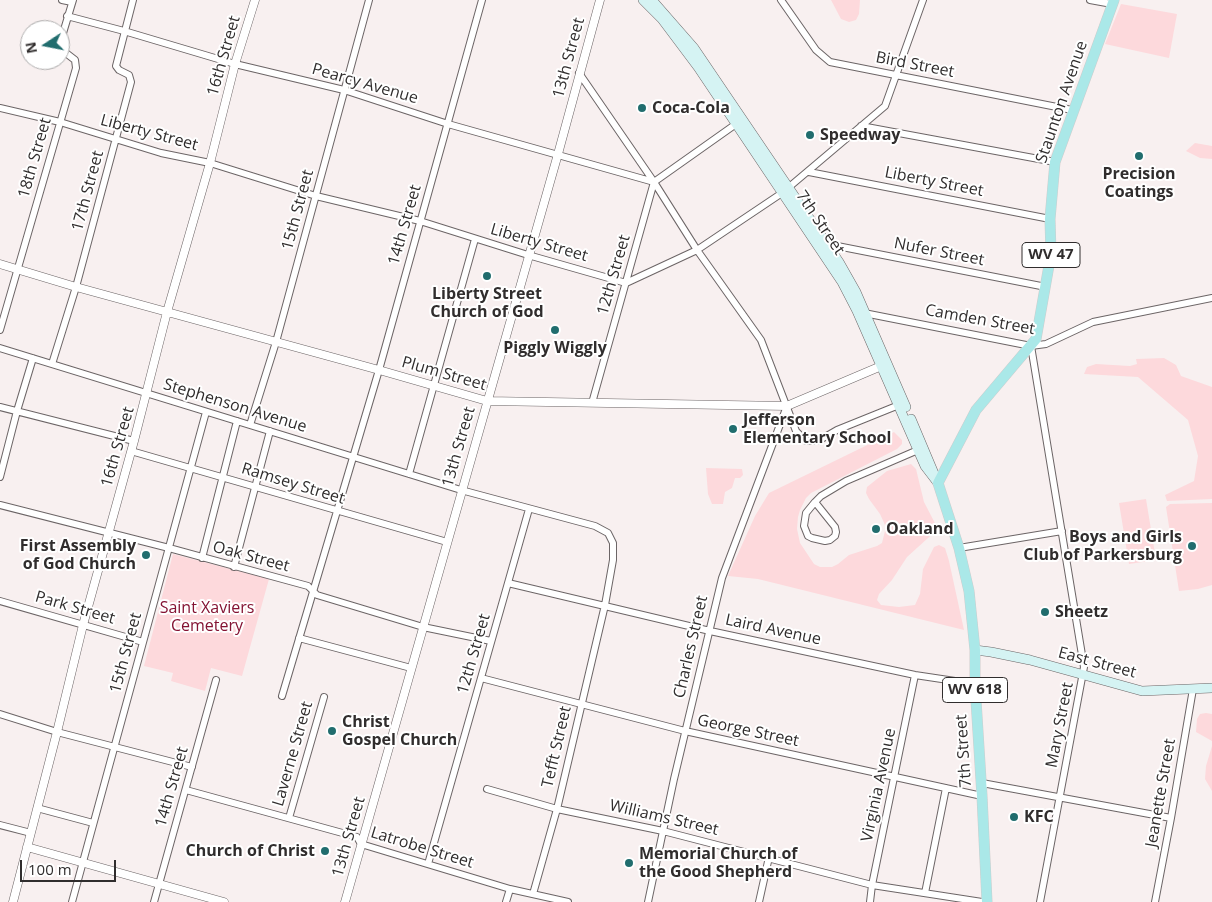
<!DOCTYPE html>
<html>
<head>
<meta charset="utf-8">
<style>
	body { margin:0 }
	#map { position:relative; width:1212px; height:902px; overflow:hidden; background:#f8f0f0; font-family:"Open Sans",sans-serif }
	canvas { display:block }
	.north { position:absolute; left:20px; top:20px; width:50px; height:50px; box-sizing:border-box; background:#fff; border:1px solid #acabab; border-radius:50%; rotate:259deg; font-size:14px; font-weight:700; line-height:20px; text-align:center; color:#302d2d }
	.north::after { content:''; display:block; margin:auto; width:18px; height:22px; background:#216d6e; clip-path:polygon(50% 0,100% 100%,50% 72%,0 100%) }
	.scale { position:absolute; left:20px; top:860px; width:96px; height:22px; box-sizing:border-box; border:2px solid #302d2d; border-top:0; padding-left:6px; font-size:15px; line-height:18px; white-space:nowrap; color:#302d2d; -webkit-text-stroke:4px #fff; paint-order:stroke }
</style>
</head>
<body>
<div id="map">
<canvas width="1212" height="902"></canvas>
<div class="north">N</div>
<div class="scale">100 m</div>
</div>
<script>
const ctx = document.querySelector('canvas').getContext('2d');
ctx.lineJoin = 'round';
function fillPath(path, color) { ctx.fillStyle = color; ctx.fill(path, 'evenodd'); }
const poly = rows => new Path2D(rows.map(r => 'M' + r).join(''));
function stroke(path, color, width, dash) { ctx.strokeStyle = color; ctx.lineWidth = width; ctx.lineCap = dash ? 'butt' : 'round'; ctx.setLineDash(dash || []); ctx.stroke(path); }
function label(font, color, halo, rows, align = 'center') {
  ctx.font = font + ' "Open Sans",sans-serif'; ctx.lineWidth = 4; ctx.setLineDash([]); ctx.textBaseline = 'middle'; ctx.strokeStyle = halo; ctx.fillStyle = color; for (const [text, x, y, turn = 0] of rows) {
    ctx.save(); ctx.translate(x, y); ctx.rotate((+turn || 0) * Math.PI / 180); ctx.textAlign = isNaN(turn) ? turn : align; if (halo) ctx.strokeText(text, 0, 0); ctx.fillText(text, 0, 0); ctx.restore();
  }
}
fillPath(poly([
	[831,0,860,0,859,14,856,20,849,22,841,19],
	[1121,4,1177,14,1169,58,1105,44],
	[1195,143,1212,146,1212,159,1200,158,1186,151],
	[1164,358,1176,365,1181,376,1212,387,1212,499,1167,501,1165,495,1194,481,1198,456,1188,420,1138,377,1084,374,1087,367,1096,364,1130,366,1137,364,1136,359],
	[894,432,902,440,902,444,897,449,811,493,806,498,800,510,798,517,797,529,800,543,814,564,820,567,832,567,838,564,849,555,877,546,882,543,885,531,885,525,880,514,869,499,866,493,867,487,887,471,911,464,916,469,924,502,938,529,907,557,892,580,879,594,877,600,881,605,899,607,915,605,920,594,923,569,934,547,939,545,945,548,949,561,964,630,758,579,728,576,755,516,769,493],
	[706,468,742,469,743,475,740,478,735,478,732,488,725,492,723,504,712,504,708,494],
	[1146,499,1156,560,1129,564,1119,503],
	[1212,503,1212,585,1198,589,1179,591,1166,507,1170,504],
	[173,554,269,579,242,676,211,668,205,691,171,681,173,673,144,666],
	[1206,713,1212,714,1212,741,1196,732,1197,719,1200,714],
	[1212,746,1212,791,1205,779,1206,766]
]), '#fdd9dc');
const minor = poly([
	[62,0,72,2],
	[781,0,816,50,830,62,1072,110],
	[1090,0,1112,4],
	[67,16,124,31,235,64,344,90,448,124,654,182],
	[579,73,654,182,697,250,761,340,796,431,806,441,818,441,837,430,899,405],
	[0,108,60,122,161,153,210,163,316,196,420,221,528,255,626,283,697,250,782,193,885,106,923,0],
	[861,126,1055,162],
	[809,172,1050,219],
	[654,182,736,124],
	[827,244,1046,287],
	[864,313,1031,346,1046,344,1093,322,1212,298],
	[0,330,76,68,75,60,62,50,60,43,73,0],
	[1031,346,1084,667,1040,902],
	[0,348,461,490,595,526,608,533,613,543,613,560,605,605,557,809,533,894],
	[52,364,76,287,131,82,129,75,119,70,116,66,133,0],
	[592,403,654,182],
	[0,407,134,441],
	[250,425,276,342,369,0],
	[131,451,447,542],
	[409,474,475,239],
	[0,477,17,411,33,358],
	[815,502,835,527,836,532,835,536,830,540,825,541,812,538,808,536,804,526,806,513,815,502,821,496,846,481,918,450],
	[0,505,169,548,308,586,317,595,423,627,491,641],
	[959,548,1062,531],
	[202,558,237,421],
	[234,567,270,431],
	[508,583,710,631,915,675,975,684],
	[0,601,143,642],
	[299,638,411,668],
	[481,678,685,731,982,796],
	[282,696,379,370,482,0],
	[0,714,57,732,192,767],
	[982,783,1171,818],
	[487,789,557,809,663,831,872,885,982,902],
	[186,790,357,837,361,844,510,889,568,902],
	[37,808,93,823],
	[289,818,324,697],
	[0,825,31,833],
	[428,864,529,509],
	[925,893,946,788],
	[72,902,206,412],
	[154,902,216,680],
	[506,902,510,889],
	[648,902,674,779,722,578,787,406],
	[759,902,769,857],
	[870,902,872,885,915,675],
	[1155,902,1171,818,1193,689]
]);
const tertiary = poly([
	[0,264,76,287,379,370,487,401,787,406,886,364],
	[27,847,224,902],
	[13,902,57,732,83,625,134,441,167,312,210,163,235,64,255,0],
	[345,902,558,154,600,0]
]);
const secondary = poly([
	[643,0,662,19,698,67,842,282,857,311,925,466,938,483],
	[652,0,694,48,839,262,856,292,906,407],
	[911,419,935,476],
	[975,650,991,652,1030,660,1142,691,1212,688]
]);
const primary = poly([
	[987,902,982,796,975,684,975,650,969,591,959,548,938,483,976,410,1036,339,1051,254,1050,219,1055,162,1114,0]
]);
stroke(minor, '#6c6566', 8);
stroke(tertiary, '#6c6566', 9);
stroke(secondary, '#6c6566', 10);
stroke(primary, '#cdcdcd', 11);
stroke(minor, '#fff', 6);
stroke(tertiary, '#fff', 8);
stroke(secondary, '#d5f3f3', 9);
stroke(primary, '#aae8e8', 10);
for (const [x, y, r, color] of [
	[642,108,5,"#216d6e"],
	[810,135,5,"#216d6e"],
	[1139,156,5,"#216d6e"],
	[487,276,5,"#216d6e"],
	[555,330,5,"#216d6e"],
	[733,429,5,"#216d6e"],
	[876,529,5,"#216d6e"],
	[1192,546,5,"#216d6e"],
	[146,555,5,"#216d6e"],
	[1045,612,5,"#216d6e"],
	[332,731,5,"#216d6e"],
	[1014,817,5,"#216d6e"],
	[325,851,5,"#216d6e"],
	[629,863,5,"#216d6e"]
]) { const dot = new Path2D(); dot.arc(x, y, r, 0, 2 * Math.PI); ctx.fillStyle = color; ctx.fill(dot); stroke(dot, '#fff', 2); }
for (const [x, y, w] of [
	[1051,255,58],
	[975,690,65]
]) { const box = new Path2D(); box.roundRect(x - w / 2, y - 12.5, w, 25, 4); ctx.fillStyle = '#fff'; ctx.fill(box); stroke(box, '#302d2d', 1); }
label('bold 15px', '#302d2d', null, [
	["WV 47",1051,255],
	["WV 618",975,690]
]);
label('16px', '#302d2d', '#fff', [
	["16th Street",224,56,-74],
	["13th Street",569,58,-75],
	["Bird Street",915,65,11],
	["Pearcy Avenue",365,84,16],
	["Staunton Avenue",1062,102,-71],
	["Liberty Street",149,133,15],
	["18th Street",35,158,-74],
	["Liberty Street",934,182,11],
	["17th Street",88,191,-75],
	["15th Street",298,210,-75],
	["7th Street",820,223,56],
	["14th Street",405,225,-74],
	["Liberty Street",539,243,16],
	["Nufer Street",939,252,11],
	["12th Street",614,275,-74],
	["Camden Street",980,320,10],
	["Plum Street",444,374,16],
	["Stephenson Avenue",235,406,17],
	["16th Street",118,447,-74],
	["13th Street",459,447,-74],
	["Ramsey Street",293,484,17],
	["Oak Street",251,557,15],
	["Park Street",75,608,16],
	["Laird Avenue",773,630,12],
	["Charles Street",691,647,-77],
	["15th Street",126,653,-75],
	["12th Street",474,654,-74],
	["East Street",1097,663,15],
	["Mary Street",1060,725,-79],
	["George Street",748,731,12],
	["Tefft Street",557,747,-77],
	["7th Street",964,751,-94],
	["Laverne Street",293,754,-74],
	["Virginia Avenue",879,785,-78],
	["14th Street",172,787,-74],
	["Jeanette Street",1161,793,-80],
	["Williams Street",664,818,13],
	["13th Street",349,837,-74],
	["Latrobe Street",422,848,17]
]);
label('bold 16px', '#302d2d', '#fff', [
	["Coca-Cola",652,108],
	["Speedway",820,135],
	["Precision",1139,174,"center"],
	["Coatings",1139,192,"center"],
	["Liberty Street",487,294,"center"],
	["Church of God",487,312,"center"],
	["Piggly Wiggly",555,348,"center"],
	["Jefferson",743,420],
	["Elementary School",743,438],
	["Oakland",886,529],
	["Boys and Girls",1182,537,"right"],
	["Club of Parkersburg",1182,555,"right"],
	["First Assembly",136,546,"right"],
	["of God Church",136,564,"right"],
	["Sheetz",1055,612],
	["Christ",342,722],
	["Gospel Church",342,740],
	["KFC",1024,817],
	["Church of Christ",315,851,"right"],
	["Memorial Church of",639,854],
	["the Good Shepherd",639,872]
], 'left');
label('16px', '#841333', '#fff', [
	["Saint Xaviers",207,608],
	["Cemetery",207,626]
]);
</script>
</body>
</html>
